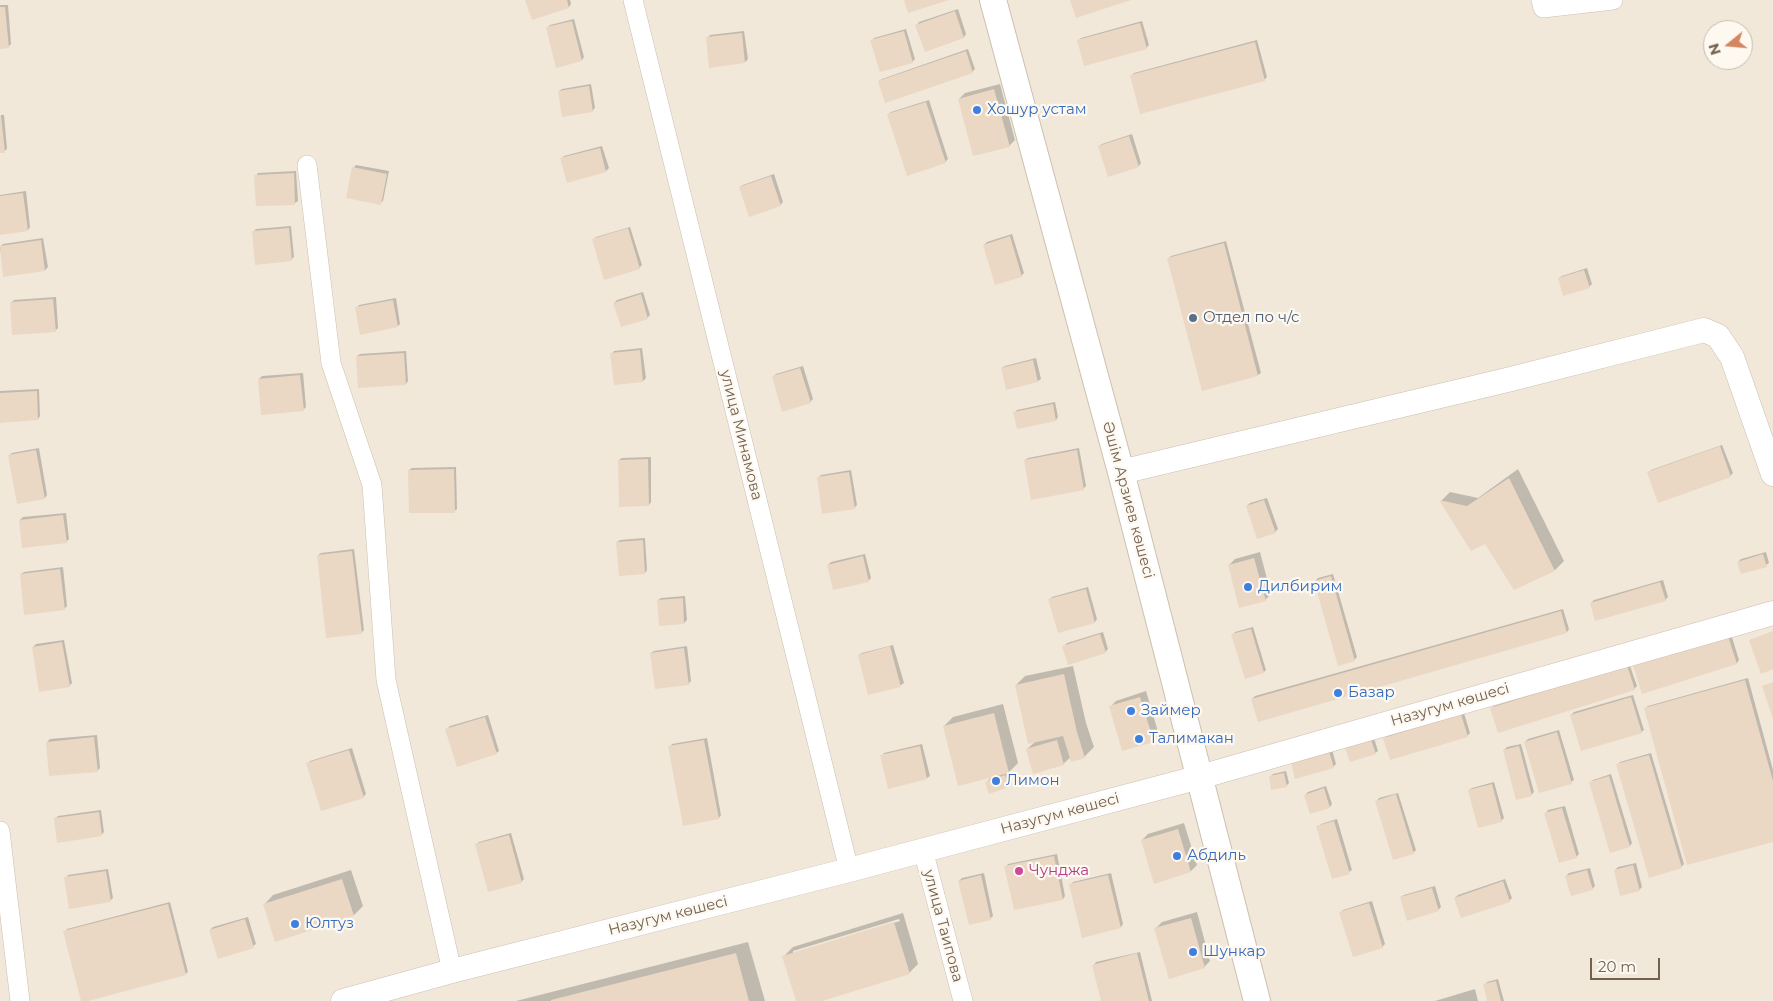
<!DOCTYPE html>
<html>
<head>
<meta charset="utf-8">
<style>
	body { margin:0 }
	#map { position:relative; width:1773px; height:1001px; overflow:hidden; background:#faf6ea; font-family:Montserrat,sans-serif }
	canvas { display:block }
	.north { position:absolute; left:1703px; top:20px; width:50px; height:50px; box-sizing:border-box; background:#fdf9f1; border:1px solid #c5bcb1; border-radius:50%; rotate:253deg; font-size:14px; font-weight:700; line-height:20px; text-align:center; color:#726051 }
	.north::after { content:''; display:block; margin:auto; width:18px; height:22px; background:#d38660; clip-path:polygon(50% 0,100% 100%,50% 72%,0 100%) }
	.scale { position:absolute; left:1590px; top:958px; width:70px; height:22px; box-sizing:border-box; border:2px solid #726051; border-top:0; padding-left:6px; font-size:15px; line-height:18px; white-space:nowrap; color:#726051; -webkit-text-stroke:4px #fdf9f1; paint-order:stroke }
</style>
</head>
<body>
<div id="map">
<canvas width="1773" height="1001"></canvas>
<div class="north">N</div>
<div class="scale">20 m</div>
</div>
<script>
const ctx = document.querySelector('canvas').getContext('2d');
ctx.lineJoin = 'round';
function fillPath(path, color) { ctx.fillStyle = color; ctx.fill(path, 'evenodd'); }
const poly = rows => new Path2D(rows.map(r => 'M' + r).join(''));
function stroke(path, color, width, dash) { ctx.strokeStyle = color; ctx.lineWidth = width; ctx.lineCap = dash ? 'butt' : 'round'; ctx.setLineDash(dash || []); ctx.stroke(path); }
function label(font, color, halo, rows, align = 'center') {
  ctx.font = font + ' Montserrat,sans-serif'; ctx.lineWidth = 4.5; ctx.setLineDash([]); ctx.textBaseline = 'middle'; ctx.strokeStyle = halo; ctx.fillStyle = color; for (const [text, x, y, turn = 0] of rows) {
    ctx.save(); ctx.translate(x, y); ctx.rotate((+turn || 0) * Math.PI / 180); ctx.textAlign = isNaN(turn) ? turn : align; if (halo) ctx.strokeText(text, 0, 0); ctx.fillText(text, 0, 0); ctx.restore();
  }
}
fillPath(poly([
	[0,0,1773,0,1773,1001,0,1001],
	[1713,30,1743,30,1743,60,1713,60]
]), '#f1e8da');
fillPath(poly([
	[527,0,570,0,571,4,569,7],
	[0,5,8,5,11,44,8,47,0,48],
	[958,9,966,34,964,37,926,50,917,25,919,22],
	[574,19,584,57,582,60,547,28,550,25],
	[1142,21,1149,45,1146,48,1078,41,1081,38],
	[906,29,915,59,912,62,872,41,874,38],
	[744,31,748,59,745,62,707,38,710,35],
	[1257,40,1267,77,1264,80,1132,75,1134,73],
	[968,49,975,69,972,72,879,81,882,79],
	[591,84,595,108,592,111,559,91,562,89],
	[1000,84,1015,140,1009,146,959,99,965,93],
	[929,100,948,159,945,162,889,114,891,112],
	[0,115,4,115,7,149,4,151,0,152],
	[1132,134,1141,163,1139,166,1099,146,1102,144],
	[602,146,609,168,606,171,568,181,562,158,564,156],
	[356,165,389,171,383,201,380,203,354,167],
	[296,171,298,201,295,203,256,176,258,173],
	[774,174,783,202,780,205,740,187,743,185],
	[26,191,30,227,28,230,0,233,0,195],
	[291,226,294,257,291,260,253,232,256,229],
	[630,227,642,265,639,268,593,240,596,237],
	[1012,234,1024,273,1021,276,984,245,987,242],
	[43,238,48,267,45,270,4,276,0,247,3,244],
	[1226,241,1261,373,1258,375,1203,390,1168,259,1171,256],
	[1587,268,1592,284,1589,287,1559,278,1562,276],
	[643,292,650,315,647,318,614,303,617,300],
	[56,297,58,328,55,331,11,303,14,300],
	[396,298,400,324,398,326,356,308,359,305],
	[642,348,646,378,643,381,612,354,614,351],
	[406,351,408,381,406,384,357,356,360,354],
	[1036,358,1041,379,1038,381,1007,388,1002,368,1005,366],
	[803,366,813,399,810,402,773,377,776,374],
	[303,373,306,407,303,410,259,379,262,376],
	[39,389,40,416,38,419,0,422,0,391],
	[1055,402,1058,417,1056,420,1014,413,1017,410],
	[1722,445,1733,473,1730,476,1649,473,1651,470],
	[39,448,47,495,45,498,9,456,12,453],
	[1079,448,1086,486,1083,489,1025,460,1028,458],
	[651,457,651,502,649,505,619,460,622,458],
	[456,467,457,509,454,511,409,470,412,468],
	[1518,469,1564,561,1555,570,1485,543,1441,501,1450,492,1478,498],
	[851,470,857,505,854,508,818,478,821,475],
	[1267,498,1278,529,1275,532,1247,506,1250,503],
	[66,513,69,539,66,542,20,520,23,517],
	[645,538,647,570,645,573,617,542,620,540],
	[354,549,364,630,361,633,318,555,321,553],
	[1260,552,1271,594,1265,600,1229,565,1235,559],
	[1766,552,1769,563,1766,565,1738,562,1741,559],
	[865,554,871,578,868,581,828,565,831,562],
	[63,567,67,606,64,609,21,574,24,572],
	[1333,574,1357,657,1354,660,1315,581,1318,578],
	[1663,580,1668,597,1665,600,1591,603,1594,600],
	[1088,587,1097,619,1095,622,1059,632,1050,599,1052,597],
	[685,596,687,620,684,623,658,600,661,598],
	[1563,609,1569,629,1567,632,1252,699,1255,696],
	[1253,627,1266,670,1264,672,1233,635,1235,632],
	[1103,632,1108,649,1105,652,1064,646,1067,643],
	[1731,634,1739,660,1737,663,1642,692],
	[64,640,72,683,69,686,33,647,36,644],
	[893,645,904,683,901,685,869,694,859,655,862,653],
	[687,646,691,681,688,684,651,653,654,651],
	[1629,663,1637,686,1634,689,1492,708,1494,706],
	[1073,666,1086,723,1094,747,1084,757,1071,757,1063,764,1027,749,1036,741,1016,685,1025,676],
	[1748,678,1773,770,1773,840,1645,709,1648,706],
	[1146,691,1159,735,1153,741,1110,707,1116,701],
	[1633,695,1644,730,1641,732,1571,715,1574,712],
	[1003,704,1018,763,1008,773,1011,783,1009,786,990,792,987,782,992,776,944,726,953,717],
	[1464,713,1470,733,1467,736,1385,739,1387,736],
	[488,715,499,751,496,753,447,729,450,726],
	[1559,730,1574,780,1571,782,1525,742,1528,739],
	[97,735,100,768,97,771,47,742,50,739],
	[707,738,721,815,719,818,670,747,672,744],
	[1374,738,1378,751,1375,753,1347,749,1349,746],
	[922,744,930,776,927,778,882,756,884,753],
	[1521,744,1534,792,1531,795,1504,750,1507,747],
	[352,748,366,794,363,797,308,764,310,761],
	[1332,749,1336,764,1333,767,1296,777],
	[1651,753,1684,864,1681,867,1617,765,1620,762],
	[1286,771,1289,783,1286,786,1270,777,1273,774],
	[1611,774,1632,843,1630,846,1590,783,1593,780],
	[1494,782,1504,818,1501,821,1469,790,1472,788],
	[1326,786,1332,804,1330,807,1305,795,1308,792],
	[1398,793,1416,850,1413,853,1377,801,1379,798],
	[1565,806,1579,854,1576,857,1546,813,1548,810],
	[101,810,104,832,101,835,55,819,58,816],
	[1337,819,1352,870,1349,872,1318,827,1321,824],
	[1184,823,1197,865,1191,871,1155,882,1142,840,1148,834],
	[511,833,524,879,521,882,476,845,479,842],
	[1057,854,1065,896,1063,899,1015,909,1006,867,1008,864],
	[1636,863,1642,887,1639,890,1615,870,1618,867],
	[1590,868,1595,886,1592,889,1566,876,1569,873],
	[108,869,113,898,110,901,66,878,68,875],
	[351,870,363,906,354,915,276,940,264,905,273,895],
	[984,873,993,916,991,918,970,923,959,881,962,878],
	[1111,873,1123,924,1121,927,1071,885,1073,882],
	[1505,879,1512,898,1509,901,1455,898,1458,895],
	[1435,886,1441,907,1438,910,1401,897,1404,895],
	[1372,901,1385,944,1382,947,1340,913,1343,910],
	[170,902,188,972,185,974,65,932,67,929],
	[1197,912,1210,961,1204,967,1156,928,1162,922],
	[903,913,918,964,909,973,818,1001,797,1001,784,956,793,947],
	[899,919,900,921,793,954,793,951],
	[248,917,256,944,253,946,210,930,213,927],
	[748,942,765,1001,516,1001],
	[1140,952,1152,1001,1102,1001,1094,965,1096,962],
	[1498,979,1504,1001,1489,1001,1485,985,1487,982],
	[1475,989,1478,1001,1435,1001]
]), '#0003');
fillPath(poly([
	[525,0,567,0,569,8,532,20],
	[904,0,949,0,908,13],
	[1070,0,1131,0,1076,18],
	[0,7,5,7,9,48,0,49],
	[955,11,964,38,925,52,915,25],
	[572,21,582,61,556,68,546,27],
	[1140,23,1147,49,1084,66,1077,40],
	[904,31,913,63,880,72,870,40],
	[742,33,745,63,709,68,706,37],
	[1255,42,1265,81,1140,114,1130,75],
	[966,51,973,73,885,103,878,81],
	[589,86,593,112,562,117,558,91],
	[994,89,1010,147,973,156,958,99],
	[926,102,946,163,907,176,887,114],
	[0,115,1,115,5,153,0,153],
	[1129,136,1139,167,1108,177,1098,146],
	[600,148,606,172,567,183,560,158],
	[352,167,387,174,381,205,346,198],
	[294,173,295,205,256,206,254,175],
	[771,176,781,206,749,217,739,187],
	[23,193,28,231,0,235,0,196],
	[289,228,292,261,255,265,252,231],
	[628,228,640,269,604,280,592,239],
	[1010,236,1022,277,995,285,983,245],
	[41,240,45,271,3,277,0,246],
	[1224,243,1258,376,1202,391,1167,258],
	[1584,270,1590,288,1563,296,1558,278],
	[641,294,648,319,621,327,613,303],
	[53,299,56,332,12,335,10,302],
	[393,300,398,327,360,335,355,307],
	[640,350,643,382,614,385,610,353],
	[404,353,406,385,358,388,356,356],
	[1033,360,1038,382,1006,390,1001,368],
	[800,368,811,403,782,412,772,376],
	[300,375,304,411,261,415,258,379],
	[37,391,38,420,0,423,0,393],
	[1053,404,1056,421,1017,429,1013,412],
	[1720,446,1731,477,1658,503,1647,472],
	[36,450,45,499,17,504,8,455],
	[1077,450,1084,490,1031,500,1024,460],
	[648,459,649,506,619,507,618,460],
	[454,469,455,513,409,513,408,470],
	[849,472,855,509,822,514,817,477],
	[1509,478,1555,571,1514,590,1485,544,1471,551,1439,500,1467,506],
	[1264,500,1276,533,1257,539,1246,506],
	[63,515,67,543,22,548,19,520],
	[643,540,645,574,619,576,616,542],
	[352,551,362,634,326,638,317,555],
	[1763,554,1767,567,1741,574,1737,562],
	[863,556,869,582,833,590,827,565],
	[1254,558,1266,601,1239,608,1228,565],
	[60,569,65,610,24,615,20,574],
	[1331,576,1355,661,1338,666,1314,581],
	[1660,582,1666,601,1595,621,1590,603],
	[1086,589,1095,623,1058,633,1048,599],
	[683,598,684,624,659,626,657,600],
	[1561,611,1567,633,1258,722,1251,699],
	[1251,629,1264,673,1245,679,1231,634],
	[1773,631,1773,669,1761,674,1749,640],
	[1100,634,1106,653,1068,665,1062,646],
	[1728,636,1737,664,1642,694,1633,665],
	[62,642,70,687,39,692,32,647],
	[890,646,901,687,868,695,858,655],
	[684,648,689,685,655,689,650,653],
	[1627,665,1635,690,1498,733,1490,708],
	[1064,674,1077,732,1085,758,1071,762,1063,736,1028,744,1015,685],
	[1745,680,1773,781,1773,842,1687,865,1644,708],
	[1773,682,1773,719,1762,686],
	[1140,697,1154,742,1122,751,1109,706],
	[1631,697,1642,733,1581,751,1570,715],
	[994,713,1009,773,958,786,943,726],
	[1461,714,1468,737,1390,760,1383,738],
	[485,717,497,754,457,767,445,729],
	[1557,732,1572,784,1539,793,1524,742],
	[94,737,98,772,49,776,46,742],
	[704,740,719,819,683,826,668,746],
	[1057,740,1064,765,1033,774,1026,749],
	[1371,740,1376,754,1350,762,1345,748],
	[920,746,927,779,888,789,880,755],
	[1519,746,1532,796,1516,800,1503,750],
	[349,750,364,798,321,811,306,763],
	[1329,751,1334,768,1295,779,1291,762],
	[1649,755,1682,868,1649,878,1616,764],
	[1284,773,1287,787,1271,790,1269,776],
	[1005,775,1009,787,989,794,985,782],
	[1609,776,1630,847,1610,853,1589,782],
	[1492,784,1502,822,1478,828,1468,790],
	[1324,788,1330,808,1310,814,1304,795],
	[1396,794,1414,854,1393,860,1375,801],
	[1562,808,1577,858,1559,863,1544,813],
	[99,812,102,836,57,843,54,818],
	[1334,821,1350,874,1332,879,1316,826],
	[1178,829,1191,872,1154,884,1141,840],
	[509,835,522,883,488,892,475,844],
	[1054,856,1063,900,1014,910,1004,866],
	[1633,865,1640,891,1620,896,1614,870],
	[1587,870,1593,890,1571,896,1565,876],
	[106,871,111,902,69,909,64,877],
	[981,875,991,920,969,925,958,881],
	[1108,875,1121,928,1082,938,1069,884],
	[342,879,354,916,275,942,263,904],
	[1503,881,1510,902,1461,918,1454,898],
	[1432,888,1439,911,1407,921,1400,897],
	[1369,903,1383,948,1353,957,1339,912],
	[168,904,186,975,88,1001,81,1001,63,931],
	[1191,918,1205,968,1169,979,1154,928],
	[245,919,254,948,218,959,209,930],
	[894,922,910,974,822,1001,796,1001,782,956],
	[736,953,749,1001,551,1001,551,1000],
	[1137,953,1149,1001,1101,1001,1092,965],
	[1496,981,1501,1001,1487,1001,1483,984]
]), '#ead7c4');
const minor = poly([
	[633,0,849,870],
	[1541,0,1543,8,1613,0],
	[307,165,331,363,372,485,386,680,452,971],
	[0,831,20,1001],
	[923,850,963,1001]
]);
const tertiary = poly([
	[1121,472,1507,380,1704,330,1718,336,1732,357,1773,474],
	[343,1001,452,971,849,870,1200,777,1773,613]
]);
const secondary = poly([
	[993,0,1121,472,1257,1001]
]);
stroke(minor, '#cbbfb1', 20);
stroke(tertiary, '#cbbfb1', 25);
stroke(secondary, '#cdc0af', 28);
stroke(minor, '#fff', 19);
stroke(tertiary, '#fff', 24);
stroke(secondary, '#fff', 26);
for (const [x, y, r, color] of [
	[977,110,5,"#3f7fe0"],
	[1193,318,5,"#5c6f8a"],
	[1248,587,5,"#3f7fe0"],
	[1338,693,5,"#3f7fe0"],
	[1131,711,5,"#3f7fe0"],
	[1139,739,5,"#3f7fe0"],
	[996,781,5,"#3f7fe0"],
	[1177,856,5,"#3f7fe0"],
	[1019,871,5,"#d1479c"],
	[295,924,5,"#3f7fe0"],
	[1193,952,5,"#3f7fe0"]
]) { const dot = new Path2D(); dot.arc(x, y, r, 0, 2 * Math.PI); ctx.fillStyle = color; ctx.fill(dot); stroke(dot, '#fdf9f1', 2); }
label('15px', '#366cbe', '#fdf9f1', [
	["Хошур устам",987,110],
	["Дилбирим",1258,587],
	["Базар",1348,693],
	["Займер",1141,711],
	["Талимакан",1149,739],
	["Лимон",1006,781],
	["Абдиль",1187,856],
	["Юлтуз",305,924],
	["Шункар",1203,952]
], 'left');
label('15px', '#4e5e75', '#fdf9f1', [
	["Отдел по ч/с",1203,318]
], 'left');
label('15px', '#726051', '#fdf9f1', [
	["улица Минамова",741,435,76],
	["Әшім Арзиев көшесі",1128,500,75],
	["Назугум көшесі",1450,705,-16],
	["Назугум көшесі",1060,814,-15],
	["Назугум көшесі",668,916,-14],
	["улица Таипова",943,926,75]
]);
label('15px', '#b23c85', '#fdf9f1', [
	["Чунджа",1029,871]
], 'left');
</script>
</body>
</html>
